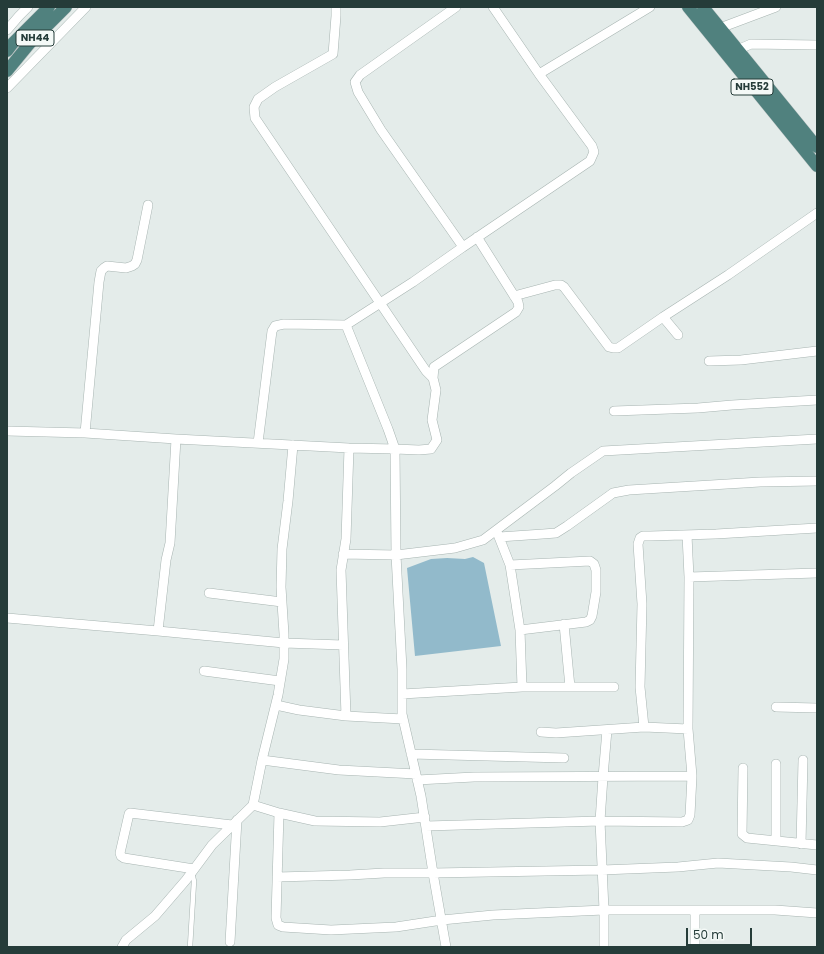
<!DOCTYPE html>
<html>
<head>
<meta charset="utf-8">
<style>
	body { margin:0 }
	#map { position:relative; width:824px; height:954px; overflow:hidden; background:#e4ecea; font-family:Poppins,sans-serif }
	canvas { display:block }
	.frame { position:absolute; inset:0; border:8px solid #253c39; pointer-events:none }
	.scale { position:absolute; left:686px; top:928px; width:66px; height:18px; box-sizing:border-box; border:2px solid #253c39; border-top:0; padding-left:5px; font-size:12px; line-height:14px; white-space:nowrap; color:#253c39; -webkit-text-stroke:3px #f4f9f7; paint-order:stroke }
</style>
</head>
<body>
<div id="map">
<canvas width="824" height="954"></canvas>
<div class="frame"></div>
<div class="scale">50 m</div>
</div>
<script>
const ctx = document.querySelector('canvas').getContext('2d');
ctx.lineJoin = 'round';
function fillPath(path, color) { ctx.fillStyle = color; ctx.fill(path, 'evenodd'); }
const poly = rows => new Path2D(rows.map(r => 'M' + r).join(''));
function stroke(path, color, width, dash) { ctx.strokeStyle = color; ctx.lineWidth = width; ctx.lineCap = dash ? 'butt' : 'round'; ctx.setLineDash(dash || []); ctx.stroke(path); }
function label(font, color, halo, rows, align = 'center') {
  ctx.font = font + ' Poppins,sans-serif'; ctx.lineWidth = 3; ctx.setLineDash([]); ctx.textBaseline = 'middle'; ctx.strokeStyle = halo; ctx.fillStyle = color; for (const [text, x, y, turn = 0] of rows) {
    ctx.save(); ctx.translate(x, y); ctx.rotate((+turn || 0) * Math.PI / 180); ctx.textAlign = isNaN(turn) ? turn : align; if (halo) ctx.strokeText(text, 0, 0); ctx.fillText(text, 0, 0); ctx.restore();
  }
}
fillPath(poly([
	[473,557,484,563,501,646,415,656,407,568,431,559,447,558,465,559]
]), '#92bacb');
const service = poly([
	[190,947,194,881,192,873]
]);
const minor = poly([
	[336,7,336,16,333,54,275,87,258,99,254,107,255,118,426,371,433,378],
	[456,7,360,75,355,82,358,92,381,130,463,247,590,161,594,152,592,146,539,74,650,7],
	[493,7,539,74],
	[720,28,776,7],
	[7,30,19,16,28,7],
	[737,50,751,44,817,45],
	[7,88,86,7],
	[514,296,555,285,561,285,564,287,609,347,613,348,618,348,663,317,678,335],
	[663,317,728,275,817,213],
	[346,325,388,429,395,449,419,450,431,449,437,440,432,420,436,390,433,378,434,367,516,312,519,307,518,302,477,237],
	[709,361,741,360,817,351],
	[614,411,698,408,732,405,817,400],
	[7,431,85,433,176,439,349,448,395,449,396,555,402,669,402,714,421,796,433,873,446,947],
	[85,433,99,282,101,271,104,268,107,266,126,268,132,266,135,264,137,260,148,205],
	[258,443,272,331,275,326,284,324,346,325,413,282,463,247],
	[349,448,346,539,341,570,346,716,403,719],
	[497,532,510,565,520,630,522,687],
	[499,537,543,534,556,533,567,526,613,493,629,490,760,482,817,481],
	[343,554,396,555,455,548,483,540,555,486,571,473,603,451,817,439],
	[510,565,590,561,594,564,596,570,596,592,592,616,590,620,586,622,520,630],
	[689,577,817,573],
	[209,593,282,602],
	[7,618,158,631,166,560,170,543,176,439],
	[564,624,570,687],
	[158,631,284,643,343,645],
	[204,671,280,681],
	[402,694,522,687,614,687],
	[276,705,299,710,346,716],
	[776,707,817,708],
	[644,727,640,687,642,604,638,544,640,538,643,536,650,536,716,534,817,528],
	[541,732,556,733,644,727,688,729],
	[411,754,564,758],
	[262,760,339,770,416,774],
	[743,768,742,834,747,838,817,845],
	[417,780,474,777,692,776],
	[253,805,279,813,315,821,380,822,425,817],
	[279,813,276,918,278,925,283,927,331,930,374,928,396,927,442,920,493,915,604,910,775,910,817,913],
	[426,826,600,821,682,822,688,820,690,815,692,776,688,729,689,577,687,535],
	[776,841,776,764],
	[801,844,803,760],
	[194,869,124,858,121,856,120,853,129,814,130,813,232,825],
	[277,877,350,875,384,873,433,873,602,870,678,867,718,863,791,867,817,870],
	[230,942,237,820],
	[122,947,126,940,155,916,186,880,212,845,253,805,262,760,278,695,284,659,284,634,281,587,282,549,288,501,293,445],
	[604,947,604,910,600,821,603,777,607,730],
	[695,947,695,911]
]);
const trunk = poly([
	[688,7,817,166],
	[703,7,817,147],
	[7,51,13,43,49,7],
	[7,71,30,43,66,7]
]);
stroke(service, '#a7b4b1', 5.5);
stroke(minor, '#a7b4b1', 10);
stroke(trunk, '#c2c8c8', 13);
stroke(service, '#fff', 4.5);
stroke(minor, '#fff', 9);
stroke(trunk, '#50817e', 12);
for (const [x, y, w] of [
	[35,38,38],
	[752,87,42]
]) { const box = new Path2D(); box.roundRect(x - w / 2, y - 8, w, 16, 3); ctx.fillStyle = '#f4f9f7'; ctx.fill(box); stroke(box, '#253c39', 1); }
label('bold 10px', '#253c39', null, [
	["NH44",35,38],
	["NH552",752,87]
]);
</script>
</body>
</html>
